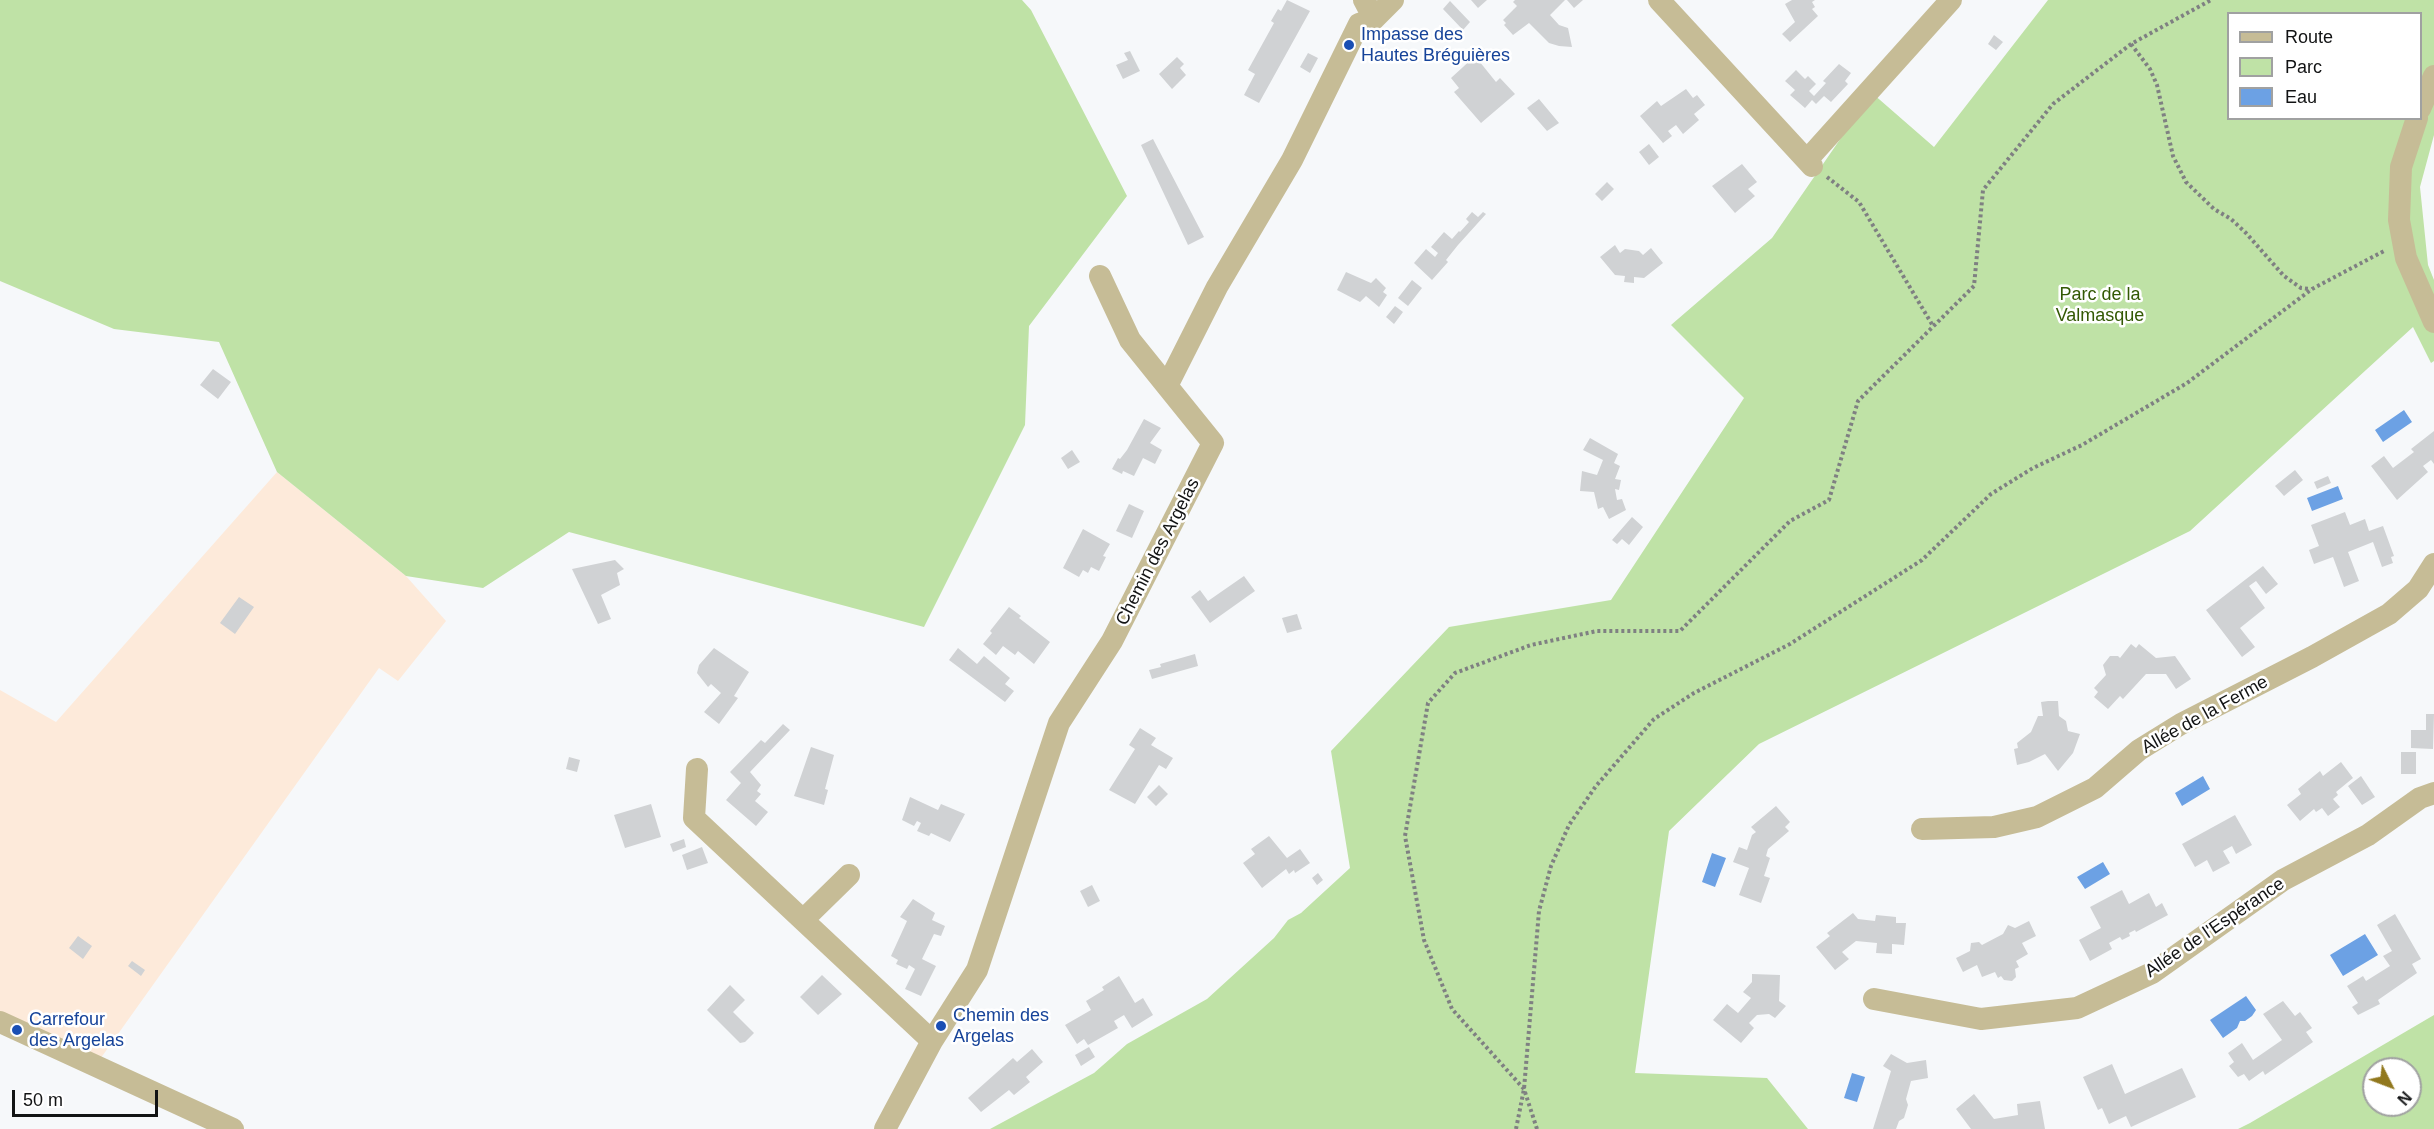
<!DOCTYPE html>
<html>
<head>
<meta charset="utf-8">
<style>
	body { margin:0 }
	#map { position:relative; width:2434px; height:1129px; overflow:hidden; background:#f6f8fa; font-family:Arial,sans-serif }
	canvas { display:block }
	.legend { position:absolute; left:2227px; top:12px; width:195px; height:108px; box-sizing:border-box; background:#fff; border:2px solid #a0a1a1; margin:0; padding:8px 10px; list-style:none; font-size:18px; color:#121314 }
	.legend li { display:flex; align-items:center; gap:12px; height:30px }
	.legend b { width:30px; border:2px solid #a0a1a1 }
	.north { position:absolute; left:2362px; top:1057px; width:60px; height:60px; box-sizing:border-box; background:#fff; border:2px solid #a0a1a1; border-radius:50%; rotate:132deg; font-size:16px; font-weight:700; line-height:24px; text-align:center; color:#121314 }
	.north::after { content:''; display:block; margin:auto; width:21px; height:27px; background:#91781e; clip-path:polygon(50% 0,100% 100%,50% 72%,0 100%) }
	.scale { position:absolute; left:12px; top:1090px; width:146px; height:27px; box-sizing:border-box; border:3px solid #121314; border-top:0; padding-left:8px; font-size:18px; line-height:21px; white-space:nowrap; color:#121314; -webkit-text-stroke:4px #fff; paint-order:stroke }
</style>
</head>
<body>
<div id="map">
<canvas width="2434" height="1129"></canvas>
<ul class="legend">
<li><b style="height:8px;background:#c6bc96"></b>Route</li>
<li><b style="height:16px;background:#bfe2a6"></b>Parc</li>
<li><b style="height:16px;background:#6ca1e4"></b>Eau</li>
</ul>
<div class="north">N</div>
<div class="scale">50 m</div>
</div>
<script>
const ctx = document.querySelector('canvas').getContext('2d');
ctx.lineJoin = 'round';
function fillPath(path, color) { ctx.fillStyle = color; ctx.fill(path, 'evenodd'); }
const poly = rows => new Path2D(rows.map(r => 'M' + r).join(''));
function stroke(path, color, width, dash) { ctx.strokeStyle = color; ctx.lineWidth = width; ctx.lineCap = dash ? 'butt' : 'round'; ctx.setLineDash(dash || []); ctx.stroke(path); }
function label(font, color, halo, rows, align = 'center') {
  ctx.font = font + ' Arial,sans-serif'; ctx.lineWidth = 5; ctx.setLineDash([]); ctx.textBaseline = 'middle'; ctx.strokeStyle = halo; ctx.fillStyle = color; for (const [text, x, y, turn = 0] of rows) {
    ctx.save(); ctx.translate(x, y); ctx.rotate((+turn || 0) * Math.PI / 180); ctx.textAlign = isNaN(turn) ? turn : align; if (halo) ctx.strokeText(text, 0, 0); ctx.fillText(text, 0, 0); ctx.restore();
  }
}
fillPath(poly([
	[277,472,406,576,446,621,398,681,379,668,98,1062,0,1022,0,690,56,722]
]), '#fdeada');
fillPath(poly([
	[0,0,1022,0,1031,10,1127,196,1029,326,1025,425,924,627,569,532,483,588,406,576,277,472,219,342,114,329,0,281],
	[2048,0,2434,0,2434,135,2420,187,2428,265,2434,280,2434,361,2431,363,2413,327,2190,531,1759,744,1669,831,1635,1073,1767,1078,1808,1129,990,1129,1094,1073,1127,1044,1207,999,1274,938,1288,920,1301,913,1350,868,1331,751,1449,627,1611,600,1744,398,1671,325,1772,238,1872,93,1934,147],
	[2228,14,2420,14,2420,118,2228,118],
	[2434,1015,2434,1129,2238,1129,2250,1123],
	[2374,1069,2410,1069,2410,1105,2374,1105]
]), '#bfe2a6');
fillPath(poly([
	[2404,410,2412,422,2383,442,2375,430],
	[2338,486,2343,499,2312,511,2307,498],
	[2203,776,2210,789,2182,806,2175,793],
	[1712,853,1726,858,1715,887,1702,882],
	[2103,862,2110,874,2085,889,2077,877],
	[2365,934,2378,955,2343,976,2330,955],
	[2246,996,2256,1010,2252,1016,2245,1021,2240,1021,2237,1028,2223,1038,2210,1020],
	[1852,1073,1865,1077,1857,1102,1844,1098]
]), '#6ca1e4');
fillPath(poly([
	[1287,0,1310,11,1259,103,1244,95,1255,74,1248,70,1274,23,1271,21,1278,9,1281,11],
	[1471,0,1487,0,1478,8],
	[1515,0,1565,0,1550,15,1559,25,1568,28,1572,47,1559,46,1549,43,1529,23,1513,35,1504,25,1506,23,1503,20,1517,6,1513,2],
	[1567,0,1583,0,1574,8],
	[1792,0,1815,0,1812,2,1815,7,1812,9,1818,16,1790,42,1782,34,1795,22,1785,4],
	[1450,1,1470,22,1463,30,1443,9],
	[1994,35,2003,42,1996,50,1988,44],
	[1130,51,1140,71,1123,79,1116,65,1128,60,1124,53],
	[1308,53,1318,58,1310,73,1300,67],
	[1475,56,1496,82,1500,78,1515,94,1481,123,1454,92,1459,88,1451,78],
	[1177,57,1184,64,1180,68,1186,75,1172,89,1159,74],
	[1839,64,1851,73,1845,81,1848,84,1831,102,1824,96,1816,104,1812,100,1805,108,1790,95,1795,90,1785,81,1796,70,1805,79,1808,76,1816,84,1809,91,1814,96,1826,83,1823,81],
	[1686,89,1693,98,1697,95,1705,105,1694,114,1699,120,1683,134,1676,125,1668,131,1672,136,1663,143,1640,116,1657,101,1661,106],
	[1539,99,1559,123,1547,131,1527,108],
	[1153,139,1204,237,1188,245,1141,145],
	[1649,144,1659,157,1649,165,1639,152],
	[1742,164,1757,182,1748,189,1755,196,1735,213,1712,186],
	[1607,182,1614,189,1602,201,1595,194],
	[1472,212,1478,217,1483,212,1486,214,1458,245,1446,260,1448,262,1432,280,1414,263,1426,249,1435,257,1438,253,1431,247,1444,232,1452,239,1459,231,1460,232,1469,222,1466,219],
	[1615,245,1620,253,1625,249,1639,251,1643,255,1651,248,1663,263,1644,278,1634,277,1634,283,1624,282,1625,276,1615,275,1600,257],
	[1346,272,1371,283,1376,278,1386,288,1383,292,1387,295,1379,307,1366,296,1360,302,1337,290],
	[1412,280,1422,288,1408,306,1398,298],
	[1395,306,1403,312,1394,324,1386,317],
	[213,369,231,382,218,399,200,385],
	[1144,419,1161,428,1150,443,1162,450,1155,464,1143,458,1134,476,1123,471,1122,474,1112,469,1118,458,1120,459,1127,450],
	[2434,431,2434,464,2431,460,2423,466,2428,472,2397,500,2371,466,2384,456,2393,468,2414,452,2411,449],
	[1590,438,1618,454,1614,463,1620,466,1615,479,1621,480,1619,490,1615,489,1617,500,1622,499,1626,510,1609,519,1603,507,1598,509,1594,492,1580,491,1582,471,1597,475,1603,460,1583,450],
	[1072,450,1080,462,1068,469,1061,458],
	[2295,470,2303,480,2284,496,2275,486],
	[2328,476,2331,483,2317,489,2314,482],
	[1129,504,1144,511,1132,538,1116,531],
	[2345,512,2350,525,2365,519,2369,531,2383,526,2394,556,2391,557,2393,563,2382,567,2373,542,2348,552,2359,581,2344,587,2333,557,2314,564,2309,550,2319,546,2311,525],
	[1632,517,1643,527,1629,545,1622,539,1617,544,1612,540],
	[1083,529,1110,544,1103,556,1106,557,1099,571,1091,567,1088,573,1083,570,1079,577,1063,568],
	[615,560,624,569,617,573,620,585,601,595,611,619,598,624,572,569],
	[2263,566,2278,584,2266,594,2256,581,2249,586,2265,608,2240,628,2255,647,2242,657,2206,610],
	[1244,576,1255,591,1210,623,1191,597,1200,590,1208,601],
	[239,597,254,607,235,634,220,623],
	[1009,607,1021,616,1019,618,1050,642,1034,664,1018,651,1015,655,1003,646,996,655,983,644,992,633,990,631],
	[1297,614,1302,629,1287,633,1282,618],
	[2131,644,2136,648,2139,644,2156,658,2175,656,2191,679,2176,689,2166,674,2146,674,2123,699,2120,696,2108,709,2094,697,2098,692,2094,688,2106,675,2103,665,2110,656,2118,656,2120,658],
	[714,648,749,672,734,696,738,698,719,724,704,712,721,693,711,684,708,687,697,673,699,665],
	[958,648,977,664,984,656,1010,678,1005,684,1014,691,1005,702,949,660],
	[1195,654,1198,666,1152,679,1149,670,1161,667,1160,664],
	[2048,701,2058,701,2059,716,2066,721,2068,731,2080,734,2073,753,2058,771,2045,754,2029,762,2017,765,2014,749,2018,748,2017,743,2031,732,2038,716,2043,716,2041,702],
	[2426,714,2434,714,2433,749,2411,748,2411,730,2426,730],
	[783,724,790,730,750,772,761,785,757,791,761,794,755,801,768,812,756,826,726,800,741,783,730,772,761,740,765,743],
	[1140,728,1156,738,1151,745,1173,758,1166,769,1159,765,1135,804,1109,790,1135,749,1129,745],
	[811,747,834,755,825,789,828,790,824,805,794,796],
	[2401,752,2416,752,2416,774,2401,774],
	[569,757,580,760,577,772,566,769],
	[2341,762,2353,778,2336,792,2338,795,2333,799,2340,807,2328,816,2322,808,2316,812,2314,809,2300,821,2287,805,2301,794,2298,789,2320,771,2323,776],
	[2361,776,2375,797,2362,805,2348,786],
	[1159,785,1168,794,1156,806,1147,797],
	[910,797,938,810,941,804,965,814,950,842,931,833,929,836,917,831,921,823,917,821,914,826,902,820],
	[651,804,661,837,625,848,614,815],
	[1776,806,1790,822,1785,827,1789,831,1768,849,1766,856,1770,858,1764,876,1770,878,1761,903,1739,895,1749,868,1733,862,1739,847,1747,850,1752,835,1756,832,1751,827],
	[2235,815,2252,845,2236,854,2232,846,2223,851,2230,863,2213,872,2207,860,2195,867,2182,844],
	[1269,836,1287,858,1300,849,1310,863,1295,873,1294,870,1289,874,1286,869,1262,888,1243,863,1255,854,1251,849],
	[684,839,686,847,673,852,670,844],
	[702,847,708,863,687,870,682,855],
	[1318,873,1323,880,1317,885,1312,878],
	[1092,885,1100,901,1088,907,1080,891],
	[2122,890,2129,904,2149,893,2156,907,2162,903,2168,915,2136,932,2135,930,2129,933,2130,936,2122,940,2120,937,2109,943,2112,949,2090,961,2079,940,2101,928,2090,907],
	[913,899,935,913,932,920,945,926,941,936,934,934,922,959,936,966,921,996,905,989,915,969,909,965,907,969,896,964,898,960,891,956,907,921,900,917],
	[1853,913,1858,919,1875,921,1876,915,1896,917,1896,923,1906,923,1904,945,1892,944,1892,954,1876,953,1877,943,1856,941,1842,952,1849,959,1835,970,1816,947,1830,936,1827,933],
	[2395,914,2421,959,2412,964,2417,973,2378,1000,2380,1004,2358,1015,2352,1007,2358,1003,2347,986,2363,976,2366,981,2390,966,2383,956,2392,951,2377,925],
	[2029,921,2036,936,2022,943,2028,954,2016,961,2019,967,2015,969,2016,977,2012,981,2004,980,2001,976,1998,978,1995,972,1982,977,1977,965,1963,972,1956,958,1970,951,1971,943,1979,942,1982,945,2003,934,2008,925,2015,928],
	[78,936,92,946,83,959,69,948],
	[132,961,145,970,141,976,128,966],
	[1752,974,1780,975,1779,1001,1786,1006,1775,1018,1769,1014,1757,1015,1749,1023,1754,1028,1741,1043,1713,1020,1727,1004,1738,1013,1751,998,1743,992,1752,982],
	[822,975,842,994,818,1015,800,997],
	[1119,976,1135,1003,1143,998,1153,1015,1132,1028,1124,1015,1114,1021,1118,1028,1088,1045,1084,1039,1077,1044,1065,1025,1091,1010,1086,1001,1104,990,1102,987],
	[730,985,745,1000,733,1012,754,1033,745,1042,740,1043,707,1010],
	[2283,1001,2295,1016,2300,1012,2312,1028,2306,1032,2313,1042,2265,1075,2263,1071,2249,1081,2244,1074,2238,1077,2229,1066,2234,1062,2228,1053,2242,1043,2253,1060,2282,1040,2263,1014],
	[1089,1047,1095,1057,1081,1066,1075,1055],
	[1032,1049,1043,1062,1026,1077,1030,1082,1014,1095,1009,1090,981,1112,968,1098,1013,1058,1017,1062],
	[1891,1054,1907,1063,1926,1060,1928,1078,1911,1081,1906,1099,1908,1105,1904,1118,1899,1121,1896,1129,1873,1129,1891,1071,1883,1066],
	[2112,1064,2125,1094,2182,1068,2196,1097,2131,1127,2126,1116,2109,1124,2102,1108,2098,1110,2083,1077],
	[1974,1094,1994,1119,2018,1115,2017,1104,2040,1101,2045,1129,1971,1129,1956,1109]
]), '#d0d2d4');
stroke(poly([
	[2131,44,2150,69,2157,85,2173,156,2186,182,2214,209,2231,219,2246,233,2284,276,2301,288,2311,289],
	[1827,177,1859,202,1933,326],
	[1516,1129,1524,1089,1539,911,1551,866,1569,825,1596,786,1654,719,1694,693,1790,644,1922,560,1991,494,2033,468,2082,445,2187,383,2312,289,2384,251],
	[1537,1129,1524,1089,1452,1009,1424,940,1405,836,1428,703,1455,673,1531,645,1597,631,1680,631,1790,521,1829,500,1858,401,1974,286,1983,190,2053,104,2131,44,2211,0]
]), '#7f8082', 4, [3, 3]);
stroke(poly([
	[1659,0,1812,166],
	[1374,19,1393,0],
	[2420,109,2434,76],
	[2417,118,2401,167,2399,220,2406,258,2434,322],
	[1807,160,1951,0],
	[1100,276,1130,340,1167,386],
	[697,769,694,818,932,1041],
	[1922,829,1994,827,2037,817,2095,788,2139,750,2181,724,2312,657,2389,614,2418,589,2434,564],
	[803,920,849,875],
	[1874,999,1981,1019,2077,1008,2152,973,2283,880,2368,835,2420,798,2434,793],
	[0,1022,233,1129],
	[885,1129,932,1041,977,970,1059,723,1112,641,1213,443,1167,386,1217,287,1292,160,1359,24,1374,19,1364,0]
]), '#c6bc96', 22);
for (const [x, y, r, color] of [
	[1349,45,6,"#1a4fb4"],
	[941,1026,6,"#1a4fb4"],
	[17,1030,6,"#1a4fb4"]
]) { const dot = new Path2D(); dot.arc(x, y, r, 0, 2 * Math.PI); ctx.fillStyle = color; ctx.fill(dot); stroke(dot, '#fff', 2); }
label('18px', '#164399', '#fff', [
	["Impasse des",1361,35],
	["Hautes Bréguières",1361,56],
	["Chemin des",953,1016],
	["Argelas",953,1037],
	["Carrefour",29,1020],
	["des Argelas",29,1041]
], 'left');
label('18px', '#335904', '#fff', [
	["Parc de la",2100,295],
	["Valmasque",2100,316]
]);
label('18px', '#121314', '#fff', [
	["Chemin des Argelas",1158,552,-63],
	["Allée de la Ferme",2205,715,-29],
	["Allée de l'Espérance",2215,928,-34]
]);
</script>
</body>
</html>
